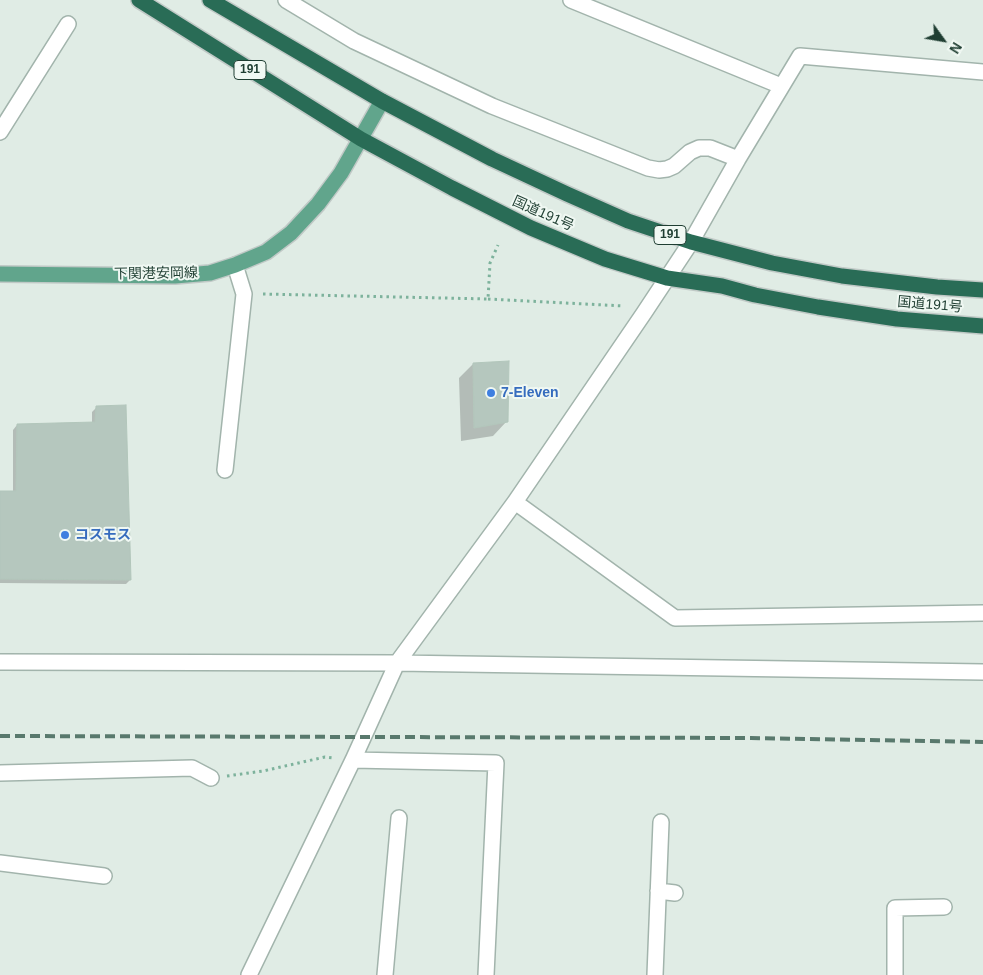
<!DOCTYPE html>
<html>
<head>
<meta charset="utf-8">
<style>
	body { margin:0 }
	#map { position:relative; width:983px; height:975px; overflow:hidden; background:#e0ece5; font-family:Helvetica,sans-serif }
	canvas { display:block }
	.north { position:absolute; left:918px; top:15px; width:50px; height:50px; -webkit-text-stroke:4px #f0f8f3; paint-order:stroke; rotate:122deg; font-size:14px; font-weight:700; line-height:20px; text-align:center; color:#1f3e32 }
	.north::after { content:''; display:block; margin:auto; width:18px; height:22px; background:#1f3e32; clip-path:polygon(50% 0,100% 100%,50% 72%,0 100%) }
</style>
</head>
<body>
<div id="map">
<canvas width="983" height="975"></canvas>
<div class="north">N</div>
</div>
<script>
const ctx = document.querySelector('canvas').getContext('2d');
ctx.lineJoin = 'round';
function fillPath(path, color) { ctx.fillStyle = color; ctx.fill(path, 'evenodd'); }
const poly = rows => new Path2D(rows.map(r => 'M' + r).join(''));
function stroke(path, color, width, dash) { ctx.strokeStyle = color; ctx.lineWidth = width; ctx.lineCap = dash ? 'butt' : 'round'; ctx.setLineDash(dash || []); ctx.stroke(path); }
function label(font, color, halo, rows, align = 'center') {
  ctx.font = font + ' Helvetica,"Noto Sans JP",sans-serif'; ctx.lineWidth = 4; ctx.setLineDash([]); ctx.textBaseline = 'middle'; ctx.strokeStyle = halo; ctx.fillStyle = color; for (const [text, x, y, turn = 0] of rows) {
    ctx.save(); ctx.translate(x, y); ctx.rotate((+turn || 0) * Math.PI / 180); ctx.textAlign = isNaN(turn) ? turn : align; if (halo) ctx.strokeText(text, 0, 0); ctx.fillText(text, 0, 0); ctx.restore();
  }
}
fillPath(poly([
	[473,364,507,421,493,436,461,441,459,378],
	[96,408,130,580,126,584,0,583,0,492,13,492,13,430,17,425,92,424,92,412]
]), '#0003');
const building = poly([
	[509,361,508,422,474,428,473,363,509,361],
	[126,405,131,580,0,579,0,491,16,491,17,424,95,422,96,406,126,405]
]);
fillPath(building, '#b5c7be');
stroke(building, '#b2c6bb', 1);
const minor = poly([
	[286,0,354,41,492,106,648,168,659,170,667,169,674,166,690,152,699,148,710,148,738,159],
	[571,0,781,86],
	[0,132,68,24],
	[225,470,244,294,235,265],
	[515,502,675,618,983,613],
	[0,662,397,663,983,672],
	[353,760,496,763,486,975],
	[0,773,192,768,211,778],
	[0,863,104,876],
	[658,891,675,893],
	[249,975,353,760,397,663,515,502,644,313,691,242,738,159,800,56,983,72],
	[385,975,399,818],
	[655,975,661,822],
	[895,975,895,908,944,907]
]);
const major = poly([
	[0,274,175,276,210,273,235,265,266,252,291,233,318,204,341,173,382,101]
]);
const highway = poly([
	[139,0,361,139,452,188,531,228,605,259,667,278,722,286,755,295,818,307,897,319,983,326],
	[210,0,382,101,492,159,567,194,628,221,691,242,772,263,842,276,937,287,983,290]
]);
stroke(minor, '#a2b4ac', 18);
stroke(major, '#c0c9c6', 18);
stroke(highway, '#c0c9c6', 18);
stroke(poly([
	[263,294,488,299,490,263,498,245],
	[488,299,624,306],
	[227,776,263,771,325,757,333,758]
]), '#7db29c', 3, [2.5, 4]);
stroke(minor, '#fff', 15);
stroke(major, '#61a58c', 15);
stroke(highway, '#296c56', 15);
stroke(poly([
	[0,736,751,738,983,742]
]), '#59796d', 4, [10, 5]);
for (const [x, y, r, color] of [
	[491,393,5,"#3f7fe0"],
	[65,535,5,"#3f7fe0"]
]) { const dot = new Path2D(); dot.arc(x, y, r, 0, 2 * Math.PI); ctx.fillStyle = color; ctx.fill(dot); stroke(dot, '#f0f8f3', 2); }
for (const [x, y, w] of [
	[250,70,32],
	[670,235,32]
]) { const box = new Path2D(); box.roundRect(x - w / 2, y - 9.5, w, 19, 4); ctx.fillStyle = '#f0f8f3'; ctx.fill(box); stroke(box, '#1f3e32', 1); }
label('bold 12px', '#1f3e32', null, [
	["191",250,70],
	["191",670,235]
]);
label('14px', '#1f3e32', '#f0f8f3', [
	["国道191号",543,214,24],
	["下関港安岡線",156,274,-1],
	["国道191号",930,305,5]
]);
label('bold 14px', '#366cbe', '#f0f8f3', [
	["7-Eleven",501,393],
	["コスモス",75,535]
], 'left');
</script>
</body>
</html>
